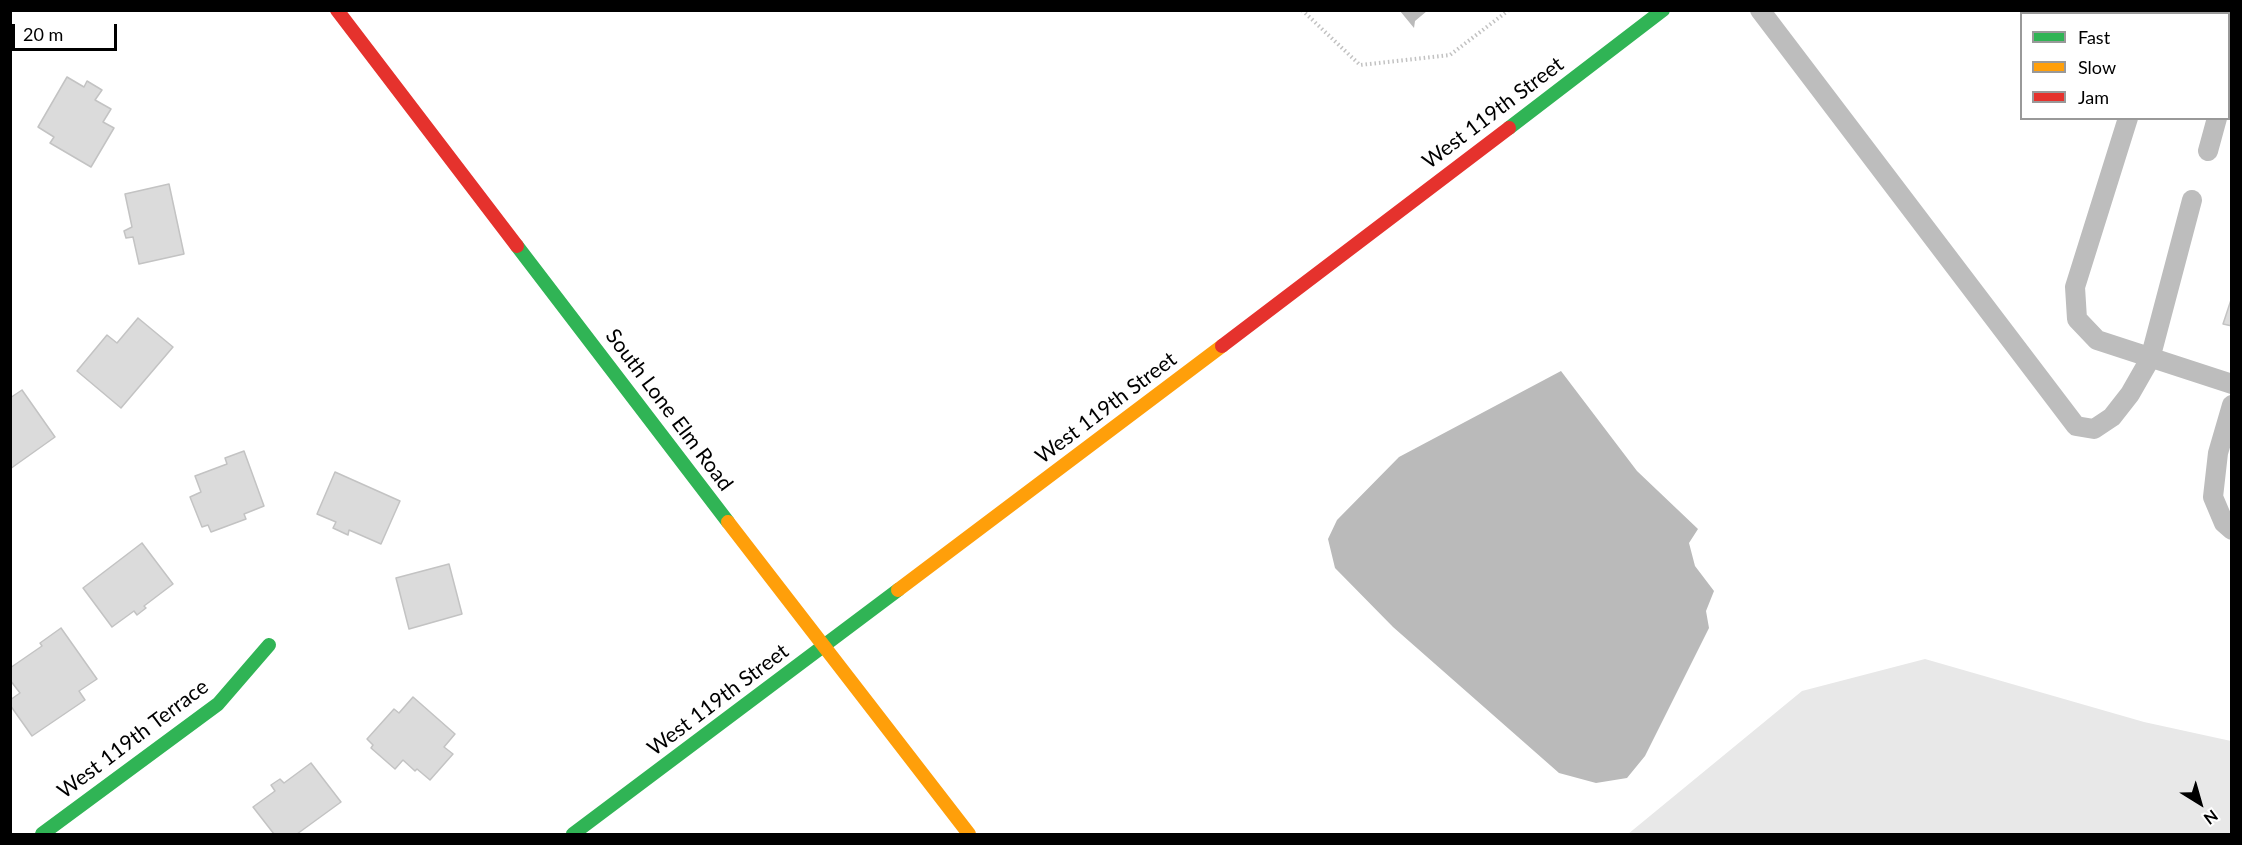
<!DOCTYPE html>
<html>
<head>
<meta charset="utf-8">
<style>
	body { margin:0 }
	#map { position:relative; width:2242px; height:845px; overflow:hidden; background:#fff; font-family:Lato,sans-serif }
	canvas { display:block }
	.frame { position:absolute; inset:0; border:12px solid #000; pointer-events:none }
	.legend { position:absolute; left:2020px; top:12px; width:210px; height:108px; box-sizing:border-box; background:#fff; border:2px solid #999; margin:0; padding:8px 10px; list-style:none; font-size:18px; color:#000 }
	.legend li { display:flex; align-items:center; gap:12px; height:30px }
	.legend b { width:30px; border:2px solid #999 }
	.north { position:absolute; left:2170px; top:773px; width:60px; height:60px; -webkit-text-stroke:4px #fff; paint-order:stroke; rotate:143deg; font-size:16px; font-weight:700; line-height:24px; text-align:center; color:#000 }
	.north::after { content:''; display:block; margin:auto; width:21px; height:27px; background:#000; clip-path:polygon(50% 0,100% 100%,50% 72%,0 100%) }
	.scale { position:absolute; left:12px; top:24px; width:105px; height:27px; box-sizing:border-box; border:3px solid #000; border-top:0; padding-left:8px; font-size:18px; line-height:21px; white-space:nowrap; color:#000; -webkit-text-stroke:4px #fff; paint-order:stroke }
</style>
</head>
<body>
<div id="map">
<canvas width="2242" height="845"></canvas>
<div class="frame"></div>
<ul class="legend">
<li><b style="height:8px;background:#30b455"></b>Fast</li>
<li><b style="height:8px;background:#ff9f0a"></b>Slow</li>
<li><b style="height:8px;background:#e5322d"></b>Jam</li>
</ul>
<div class="north">N</div>
<div class="scale">20 m</div>
</div>
<script>
const ctx = document.querySelector('canvas').getContext('2d');
ctx.lineJoin = 'round';
function fillPath(path, color) { ctx.fillStyle = color; ctx.fill(path, 'evenodd'); }
const poly = rows => new Path2D(rows.map(r => 'M' + r).join(''));
function stroke(path, color, width, dash) { ctx.strokeStyle = color; ctx.lineWidth = width; ctx.lineCap = dash ? 'butt' : 'round'; ctx.setLineDash(dash || []); ctx.stroke(path); }
function label(font, color, halo, rows, align = 'center') {
  ctx.font = font + ' Lato,sans-serif'; ctx.lineWidth = 4.5; ctx.setLineDash([]); ctx.textBaseline = 'middle'; ctx.strokeStyle = halo; ctx.fillStyle = color; for (const [text, x, y, turn = 0] of rows) {
    ctx.save(); ctx.translate(x, y); ctx.rotate((+turn || 0) * Math.PI / 180); ctx.textAlign = isNaN(turn) ? turn : align; if (halo) ctx.strokeText(text, 0, 0); ctx.fillText(text, 0, 0); ctx.restore();
  }
}
fillPath(poly([
	[1925,659,2144,722,2231,741,2231,834,1628,834,1802,691]
]), '#e8e8e8');
fillPath(poly([
	[1400,11,1427,11,1415,21,1414,28],
	[1561,371,1637,471,1698,529,1689,543,1695,566,1714,591,1706,611,1709,628,1645,756,1627,778,1596,783,1559,773,1393,627,1335,568,1328,539,1337,520,1399,457]
]), '#bababa');
const building = poly([
	[67,77,84,87,87,81,102,90,95,100,111,109,103,122,114,128,91,167,50,143,54,137,38,127,67,77],
	[169,184,184,254,139,264,133,237,126,238,124,231,132,227,125,194,169,184],
	[2232,297,2232,326,2223,324,2232,297],
	[138,318,173,347,121,408,77,371,107,335,117,343,138,318],
	[22,390,55,437,10,469,10,398,22,390],
	[244,451,264,506,244,514,246,519,211,532,208,525,202,527,190,497,201,492,195,476,227,464,225,458,244,451],
	[335,472,400,501,381,544,349,530,348,535,333,528,336,522,317,514,335,472],
	[142,543,173,584,144,606,146,608,137,615,134,611,112,627,83,588,142,543],
	[449,564,462,614,409,629,396,578,449,564],
	[61,628,97,679,79,691,85,700,32,736,10,705,10,700,20,693,10,680,10,668,42,646,40,643,61,628],
	[413,697,455,734,444,747,453,754,430,780,417,769,415,771,403,760,395,769,371,748,373,745,367,739,394,709,399,713,413,697],
	[311,763,341,802,297,834,274,834,253,807,275,791,271,785,280,779,284,783,311,763]
]);
fillPath(building, '#dbdbdb');
stroke(building, '#c3c3c3', 1.5);
stroke(poly([
	[1302,10,1360,65,1450,55,1509,10]
]), '#c2c2c2', 4, [1.5, 3]);
stroke(poly([
	[1760,10,2076,426,2094,429,2112,417,2130,394,2150,359,2192,200],
	[2161,14,2162,10],
	[2228,80,2232,69],
	[2128,118,2075,287,2077,319,2097,340,2232,384],
	[2208,151,2217,118],
	[2232,405,2218,453,2213,497,2224,523,2232,530]
]), '#bdbdbd', 20);
stroke(poly([
	[1509,128,1663,10],
	[517,246,728,522],
	[42,834,218,704,269,645],
	[573,834,898,590]
]), '#30b455', 14);
stroke(poly([
	[728,522,969,834],
	[898,590,1222,346]
]), '#ff9f0a', 14);
stroke(poly([
	[337,10,517,246],
	[1222,346,1509,128]
]), '#e5322d', 14);
label('21px', '#000', '#fff', [
	["West 119th Street",1493,113,-37],
	["West 119th Street",1106,408,-37],
	["South Lone Elm Road",669,410,53],
	["West 119th Street",718,700,-37],
	["West 119th Terrace",133,739,-37]
]);
</script>
</body>
</html>
